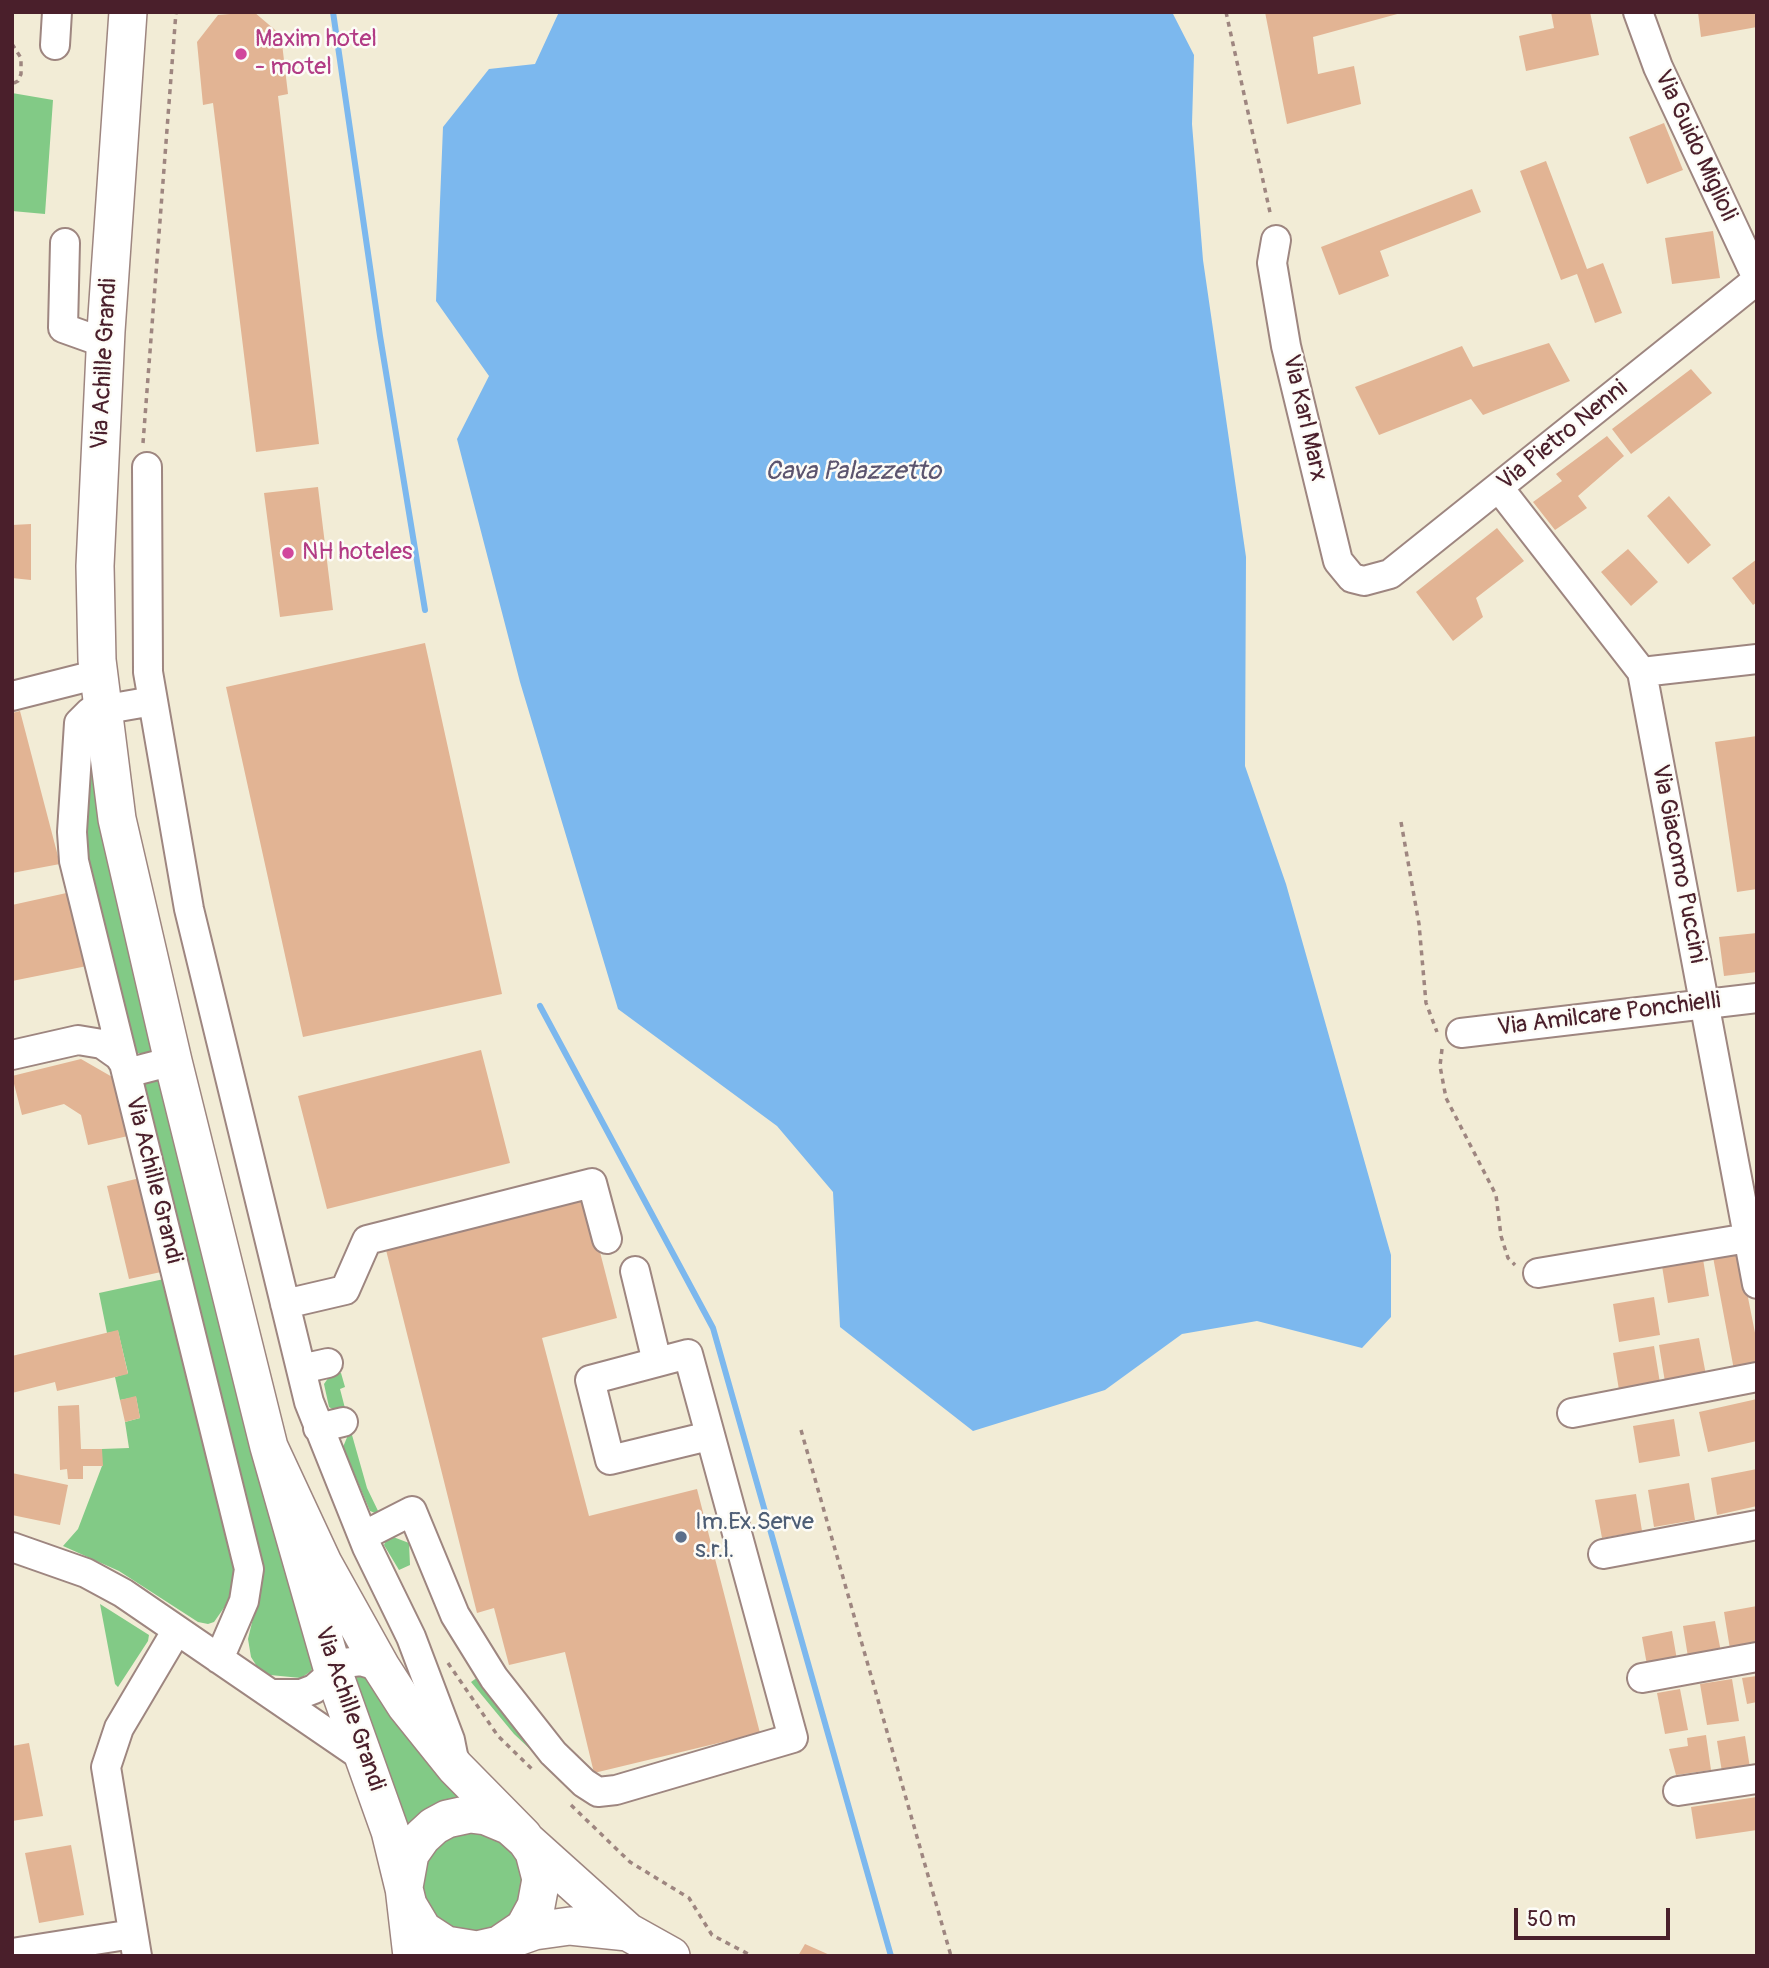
<!DOCTYPE html>
<html>
<head>
<meta charset="utf-8">
<style>
	body { margin:0 }
	#map { position:relative; width:1769px; height:1968px; overflow:hidden; background:#f2ecd6; font-family:Pangolin,sans-serif }
	canvas { display:block }
	.frame { position:absolute; inset:0; border:14px solid #4a1f2b; pointer-events:none }
	.scale { position:absolute; left:1514px; top:1908px; width:156px; height:32px; box-sizing:border-box; border:4px solid #4a1f2b; border-top:0; padding-left:9px; font-size:21px; line-height:24px; white-space:nowrap; color:#4a1f2b; -webkit-text-stroke:5px #fdfcf7; paint-order:stroke }
</style>
</head>
<body>
<div id="map">
<canvas width="1769" height="1968"></canvas>
<div class="frame"></div>
<div class="scale">50 m</div>
</div>
<script>
const ctx = document.querySelector('canvas').getContext('2d');
ctx.lineJoin = 'round';
function fillPath(path, color) { ctx.fillStyle = color; ctx.fill(path, 'evenodd'); }
const poly = rows => new Path2D(rows.map(r => 'M' + r).join(''));
function stroke(path, color, width, dash) { ctx.strokeStyle = color; ctx.lineWidth = width; ctx.lineCap = dash ? 'butt' : 'round'; ctx.setLineDash(dash || []); ctx.stroke(path); }
function label(font, color, halo, rows, align = 'center') {
  ctx.font = font + ' Pangolin,sans-serif'; ctx.lineWidth = 5; ctx.setLineDash([]); ctx.textBaseline = 'middle'; ctx.strokeStyle = halo; ctx.fillStyle = color; for (const [text, x, y, turn = 0] of rows) {
    ctx.save(); ctx.translate(x, y); ctx.rotate((+turn || 0) * Math.PI / 180); ctx.textAlign = isNaN(turn) ? turn : align; if (halo) ctx.strokeText(text, 0, 0); ctx.fillText(text, 0, 0); ctx.restore();
  }
}
fillPath(poly([
	[12,93,53,100,45,214,12,211],
	[95,745,154,1050,148,1053,135,1053,86,846,83,747],
	[162,1075,317,1660,311,1671,301,1678,270,1675,258,1668,251,1657,248,1639,261,1585,259,1569,142,1079],
	[164,1279,236,1569,233,1595,214,1622,208,1624,198,1622,119,1571,63,1546,78,1529,102,1466,102,1449,129,1448,125,1422,140,1418,136,1397,120,1400,115,1377,128,1373,118,1331,107,1333,99,1293],
	[341,1373,345,1387,340,1389,346,1412,341,1414,329,1407,324,1384,331,1374],
	[348,1435,352,1435,367,1488,380,1515,370,1511,343,1447],
	[388,1535,409,1543,410,1565,399,1570,384,1545],
	[100,1604,149,1635,148,1641,118,1687,115,1684],
	[364,1673,466,1797,407,1834,350,1677],
	[478,1677,566,1783,514,1734,471,1682],
	[480,1828,512,1844,527,1894,494,1935,440,1929,418,1899,421,1862,445,1835]
]), '#82ca86');
fillPath(poly([
	[559,12,1172,12,1194,55,1192,124,1203,260,1246,557,1245,766,1286,884,1391,1255,1391,1317,1362,1348,1257,1321,1182,1334,1105,1390,973,1431,840,1327,833,1192,777,1126,618,1009,520,682,457,439,489,376,436,301,443,127,489,69,535,64]
]), '#7cb8ee');
stroke(poly([
	[333,12,380,336,425,610],
	[540,1006,713,1328,891,1956]
]), '#7cb8ee', 6);
fillPath(poly([
	[254,12,281,35,288,94,278,96,319,444,256,452,213,103,203,105,197,42,218,15],
	[1265,12,1401,12,1401,13,1313,37,1318,74,1354,66,1361,104,1287,124],
	[1551,12,1590,12,1599,55,1526,71,1519,36,1554,28],
	[1698,12,1757,12,1757,27,1701,37],
	[1664,123,1683,170,1647,184,1629,137],
	[1546,161,1587,269,1603,263,1622,313,1595,323,1577,274,1561,280,1520,171],
	[1472,189,1481,212,1380,251,1389,276,1339,295,1321,247],
	[1713,231,1720,278,1672,284,1665,238],
	[1549,343,1570,381,1483,415,1471,399,1379,435,1355,387,1462,346,1473,367],
	[1691,369,1712,393,1631,454,1612,429],
	[1607,436,1624,456,1578,496,1587,508,1555,530,1533,502,1562,481,1556,474],
	[318,487,333,610,280,617,264,493],
	[1669,496,1711,545,1688,564,1647,516],
	[31,524,31,580,12,578,12,525],
	[1497,528,1524,561,1476,598,1483,617,1453,641,1416,592],
	[1628,549,1658,582,1631,606,1601,572],
	[1757,559,1757,602,1753,605,1732,578],
	[425,643,502,994,303,1037,226,687],
	[20,711,60,864,12,873,12,713],
	[1757,736,1757,889,1737,892,1715,742],
	[71,892,87,966,12,981,12,905],
	[1757,933,1757,972,1724,976,1719,937],
	[481,1050,510,1163,327,1209,298,1096],
	[81,1059,114,1078,128,1136,88,1145,81,1115,64,1104,22,1115,12,1076],
	[140,1178,161,1272,129,1279,107,1186],
	[585,1194,617,1318,542,1338,589,1516,697,1489,760,1733,594,1773,565,1652,509,1665,494,1608,477,1613,385,1246],
	[1739,1252,1757,1343,1757,1366,1734,1370,1713,1257],
	[1703,1259,1709,1296,1668,1303,1662,1266],
	[1654,1297,1660,1335,1619,1342,1613,1304],
	[118,1330,128,1374,57,1391,55,1382,12,1393,12,1356],
	[1699,1338,1706,1375,1665,1382,1659,1345],
	[1654,1346,1660,1383,1619,1390,1613,1353],
	[136,1396,140,1418,125,1422,120,1400],
	[1757,1399,1757,1441,1708,1452,1699,1412],
	[79,1405,81,1449,102,1449,103,1466,83,1466,83,1479,68,1479,67,1469,60,1470,58,1406],
	[1674,1419,1680,1456,1639,1463,1633,1426],
	[1757,1469,1757,1506,1717,1515,1711,1478],
	[12,1473,68,1485,60,1525,12,1515],
	[1689,1483,1695,1520,1654,1527,1648,1490],
	[1636,1494,1642,1531,1602,1538,1595,1500],
	[1757,1606,1757,1645,1730,1649,1724,1612],
	[1715,1621,1721,1652,1688,1657,1683,1626],
	[1672,1631,1677,1660,1647,1665,1642,1637],
	[1757,1676,1757,1702,1747,1704,1742,1678],
	[1732,1679,1739,1721,1707,1725,1700,1684],
	[1680,1689,1688,1730,1665,1734,1657,1693],
	[1706,1735,1711,1770,1676,1775,1669,1749,1688,1746,1687,1738],
	[1745,1736,1750,1768,1722,1772,1717,1741],
	[29,1743,43,1816,12,1821,12,1746],
	[1757,1797,1757,1830,1696,1839,1691,1807],
	[71,1845,84,1915,39,1923,25,1853],
	[805,1944,832,1956,798,1956]
]), '#e2b494');
const minor = poly([
	[1638,12,1658,67,1757,278],
	[55,45,57,12],
	[1276,240,1272,263,1286,346,1338,561,1352,578,1364,581,1390,574,1757,280],
	[65,243,63,328,105,343],
	[147,467,148,672,189,909,309,1402,367,1547,411,1637,450,1740,454,1760],
	[1499,488,1642,672,1757,1284],
	[1642,672,1757,659],
	[12,696,99,674],
	[153,701,90,712,79,723,72,832,74,861,249,1569,244,1601,219,1659],
	[1461,1033,1757,998],
	[12,1055,78,1040,102,1044,119,1056,125,1065],
	[127,1073,173,1061],
	[635,1271,657,1362],
	[1538,1273,1748,1238],
	[285,1304,345,1290,367,1240,592,1183,607,1239],
	[301,1369,328,1363],
	[1572,1413,1757,1377],
	[318,1428,343,1422],
	[363,1536,412,1511,455,1615,494,1678,553,1753,584,1783,598,1792,616,1790,793,1738,688,1354,590,1380,610,1460,709,1436],
	[12,1547,86,1573,123,1593,364,1758],
	[1603,1554,1757,1525],
	[1642,1678,1757,1657],
	[275,1694,301,1694,314,1689,344,1663,361,1661,381,1667],
	[1678,1791,1757,1779],
	[12,1953,133,1934],
	[137,1956,106,1767,119,1728,177,1630]
]);
const major = poly([
	[128,12,106,331,95,566,97,660,117,819,173,1061,269,1447,333,1671,390,1831,408,1905,423,1930,446,1945,477,1950,499,1945,524,1928,536,1906,541,1879,534,1852,523,1836,455,1767,406,1706,381,1667,323,1563,269,1447],
	[509,1940,534,1931,570,1926,628,1932],
	[412,1956,404,1887,410,1854,422,1837,434,1826,447,1819,470,1814,486,1816,510,1826,628,1932,671,1956]
]);
stroke(minor, '#9e8680', 32);
stroke(major, '#9e8680', 40);
stroke(poly([
	[1226,12,1271,217],
	[12,44,21,58,21,74,18,81,12,84],
	[143,443,176,12],
	[1401,822,1419,924,1426,1003,1437,1032],
	[1442,1049,1440,1066,1446,1098,1496,1195,1501,1236,1508,1258,1515,1265],
	[801,1430,951,1956],
	[448,1663,498,1736,532,1769],
	[571,1805,630,1862,689,1898,712,1935,752,1956]
]), '#9e8680', 3.5, [5, 5]);
stroke(minor, '#fff', 28);
stroke(major, '#fff', 37);
for (const [x, y, r, color] of [
	[241,54,7,"#d1479c"],
	[288,553,7,"#d1479c"],
	[681,1537,7,"#5c6f8a"]
]) { const dot = new Path2D(); dot.arc(x, y, r, 0, 2 * Math.PI); ctx.fillStyle = color; ctx.fill(dot); stroke(dot, '#fdfcf7', 2.5); }
label('24px', '#b23c85', '#fdfcf7', [
	["Maxim hotel",255,40],
	["- motel",255,68],
	["NH hoteles",302,553]
], 'left');
label('24px', '#4a1f2b', '#fdfcf7', [
	["Via Guido Miglioli",1695,146,65],
	["Via Achille Grandi",105,364,-87],
	["Via Karl Marx",1304,418,77],
	["Via Pietro Nenni",1563,436,-39],
	["Via Giacomo Puccini",1678,864,79],
	["Via Amilcare Ponchielli",1609,1015,-7],
	["Via Achille Grandi",153,1180,76],
	["Via Achille Grandi",349,1709,71]
]);
label('24px', '#4e5e75', '#fdfcf7', [
	["Im.Ex.Serve",695,1523],
	["s.r.l.",695,1551]
], 'left');
label('italic 26px', '#5c556f', '#fdfcf7', [
	["Cava Palazzetto",853,472]
]);
</script>
</body>
</html>
